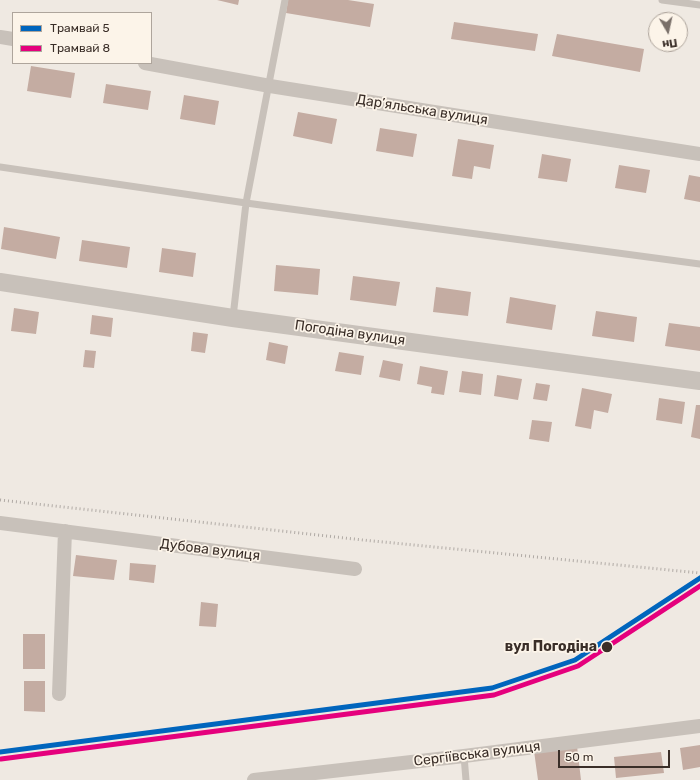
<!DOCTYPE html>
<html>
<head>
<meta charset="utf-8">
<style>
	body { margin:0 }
	#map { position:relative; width:700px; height:780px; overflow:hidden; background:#efe9e2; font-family:Rubik,sans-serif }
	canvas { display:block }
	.legend { position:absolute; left:12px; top:12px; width:140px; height:52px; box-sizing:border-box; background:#fcf4e9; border:1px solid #aea59c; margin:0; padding:5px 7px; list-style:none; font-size:12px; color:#3a2e28 }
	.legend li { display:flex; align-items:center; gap:8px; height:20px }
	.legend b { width:20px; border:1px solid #aea59c }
	.north { position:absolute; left:648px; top:12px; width:40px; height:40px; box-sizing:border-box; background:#fcf4e9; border:1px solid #aea59c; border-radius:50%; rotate:171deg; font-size:11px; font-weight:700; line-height:16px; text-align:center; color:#3a2e28 }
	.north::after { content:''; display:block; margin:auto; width:14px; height:18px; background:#796f69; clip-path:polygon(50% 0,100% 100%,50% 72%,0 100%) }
	.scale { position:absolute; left:558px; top:750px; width:112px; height:18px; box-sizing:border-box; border:2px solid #3a2e28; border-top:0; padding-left:5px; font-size:12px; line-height:14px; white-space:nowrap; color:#3a2e28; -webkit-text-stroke:3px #fcf4e9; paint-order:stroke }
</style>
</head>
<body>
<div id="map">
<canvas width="700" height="780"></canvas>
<ul class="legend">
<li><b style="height:5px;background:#0065bd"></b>Трамвай 5</li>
<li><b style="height:5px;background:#e5007d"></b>Трамвай 8</li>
</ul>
<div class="north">Пн</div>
<div class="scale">50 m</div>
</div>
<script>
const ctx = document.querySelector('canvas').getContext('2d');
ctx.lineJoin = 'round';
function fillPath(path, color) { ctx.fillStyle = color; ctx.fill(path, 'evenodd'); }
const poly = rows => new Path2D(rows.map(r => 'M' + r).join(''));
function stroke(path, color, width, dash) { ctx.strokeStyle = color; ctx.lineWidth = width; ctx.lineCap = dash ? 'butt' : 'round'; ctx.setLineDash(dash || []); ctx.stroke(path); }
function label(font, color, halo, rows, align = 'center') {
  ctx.font = font + ' Rubik,sans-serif'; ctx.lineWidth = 3.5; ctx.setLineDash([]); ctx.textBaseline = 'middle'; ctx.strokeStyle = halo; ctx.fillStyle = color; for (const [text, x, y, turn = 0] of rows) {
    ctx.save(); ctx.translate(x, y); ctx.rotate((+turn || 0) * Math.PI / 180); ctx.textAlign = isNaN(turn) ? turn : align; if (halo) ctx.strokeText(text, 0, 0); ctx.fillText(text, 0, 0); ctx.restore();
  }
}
fillPath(poly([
	[217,0,239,0,238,5],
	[288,0,348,0,374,4,370,27,286,13],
	[454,22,538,34,535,51,451,39],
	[557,34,644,49,640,72,552,56],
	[31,66,75,73,71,98,27,91],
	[106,84,151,91,148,110,103,103],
	[184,95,219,101,215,125,180,119],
	[298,112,337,119,332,144,293,136],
	[380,128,417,134,413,157,376,151],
	[458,139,494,145,490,169,474,166,472,179,452,176],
	[542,154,571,159,567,182,538,178],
	[619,165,650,170,646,193,615,188],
	[689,175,700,177,700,202,684,199],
	[4,227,60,237,56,259,1,249],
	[82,240,130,247,127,268,79,261],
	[162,248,196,253,193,277,159,272],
	[276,265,320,269,318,295,274,291],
	[353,276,400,282,396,306,350,300],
	[436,287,471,292,468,316,433,312],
	[510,297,556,305,552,330,506,323],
	[14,308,39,312,36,334,11,331],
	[596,311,637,317,634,342,592,336],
	[92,315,113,318,111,337,90,334],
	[669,323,700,327,700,351,665,346],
	[193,332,208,334,205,353,191,351],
	[269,342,288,346,285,364,266,360],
	[85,350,96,351,94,368,83,367],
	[339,352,364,356,361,375,335,371],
	[383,360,403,364,400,381,379,377],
	[420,366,448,371,444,395,431,393,432,387,417,384],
	[462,371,483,374,481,395,459,392],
	[497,375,522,379,518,400,494,396],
	[536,383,550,385,547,401,533,399],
	[582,388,612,394,608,413,594,410,591,429,575,426],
	[659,398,685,402,682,424,656,420],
	[696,405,700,405,700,439,691,437],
	[532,420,552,422,549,442,529,439],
	[76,555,117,560,114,580,73,576],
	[130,563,156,565,154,583,129,580],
	[201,602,218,604,216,627,199,626],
	[23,634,45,634,45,669,23,669],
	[24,681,45,681,45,712,24,711],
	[700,745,700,767,683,770,680,748],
	[577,746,581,780,538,780,534,751],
	[661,752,664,773,616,778,614,757]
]), '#c4aca2');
stroke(poly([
	[662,0,700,5],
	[0,167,246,203,700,264],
	[233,317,246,203,285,0],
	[464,756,466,780]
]), '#c8c1ba', 7);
stroke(poly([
	[0,37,13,39],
	[145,63,270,86,700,154],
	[0,523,355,569],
	[59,694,65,531],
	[254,780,464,756,700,726]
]), '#c8c1ba', 14);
stroke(poly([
	[0,282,233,318,700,381]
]), '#c8c1ba', 18);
stroke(poly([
	[0,500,363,540,700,573]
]), '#b0aaa5', 3, [1, 3]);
stroke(poly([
	[0,752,492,688,575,660,700,578]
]), '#0065bd', 5);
stroke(poly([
	[1,759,494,695,578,666,700,586]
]), '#e5007d', 5);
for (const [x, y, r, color] of [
	[607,647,6,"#3a2e28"]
]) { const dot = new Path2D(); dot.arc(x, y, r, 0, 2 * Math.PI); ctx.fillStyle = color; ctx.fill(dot); stroke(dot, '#fcf4e9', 1.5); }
label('14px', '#3a2e28', '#fcf4e9', [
	["Дар’яльська вулиця",422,110,9],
	["Погодіна вулиця",350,333,8],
	["Дубова вулиця",210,550,7],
	["Сергіївська вулиця",477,754,-7]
]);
label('bold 14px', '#3a2e28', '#fcf4e9', [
	["вул Погодіна",597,647]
], 'right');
</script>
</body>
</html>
